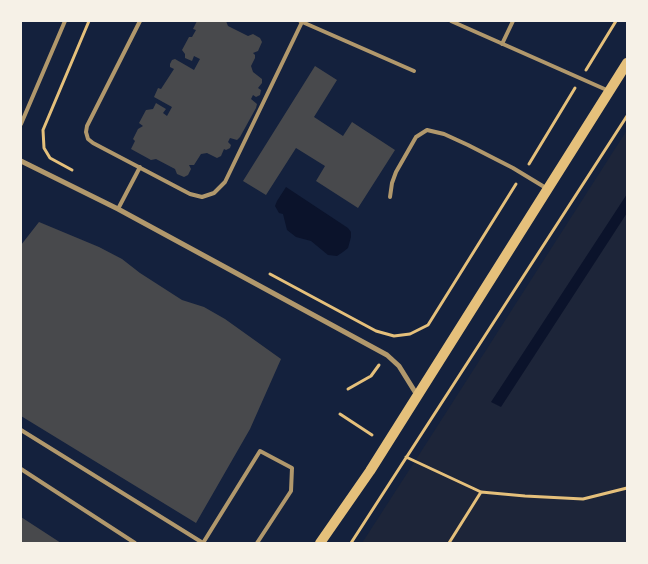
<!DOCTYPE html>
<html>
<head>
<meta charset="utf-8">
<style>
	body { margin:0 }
	#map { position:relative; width:648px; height:564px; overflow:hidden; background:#14213d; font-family:"Open Sans",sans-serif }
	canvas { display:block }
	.frame { position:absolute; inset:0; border:22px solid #f6f1e7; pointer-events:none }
</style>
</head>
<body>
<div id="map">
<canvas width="648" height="564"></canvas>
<div class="frame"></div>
</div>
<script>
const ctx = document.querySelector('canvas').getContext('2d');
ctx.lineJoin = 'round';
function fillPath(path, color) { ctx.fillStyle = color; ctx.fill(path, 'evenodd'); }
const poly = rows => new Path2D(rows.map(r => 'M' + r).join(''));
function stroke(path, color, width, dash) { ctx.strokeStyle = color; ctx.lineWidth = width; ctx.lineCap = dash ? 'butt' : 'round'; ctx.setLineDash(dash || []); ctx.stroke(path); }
fillPath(poly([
	[627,130,627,543,362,543,415,461]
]), '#1d2539');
fillPath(poly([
	[286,187,348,228,351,232,351,237,348,248,343,252,337,256,328,255,311,241,296,237,287,230,283,214,279,213,275,206,277,201],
	[627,194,627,213,501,407,491,402]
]), '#0b132b');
fillPath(poly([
	[197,21,226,21,228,26,248,36,253,34,260,38,262,42,258,51,253,53,255,55,255,58,251,66,253,72,262,79,262,83,258,88,261,90,260,95,256,97,253,95,251,99,257,104,256,108,240,137,237,140,230,138,228,142,231,145,230,148,226,150,224,149,221,156,217,158,207,153,201,154,194,165,189,165,191,169,188,175,184,177,177,174,175,169,156,159,151,160,131,149,135,141,133,139,138,129,143,126,139,123,146,110,153,109,156,103,166,109,163,113,167,116,172,107,154,97,158,88,161,89,174,69,170,67,170,64,172,60,175,59,194,70,200,59,194,56,192,61,185,58,185,54,182,50,189,37,192,37,196,30,193,29],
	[315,66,337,80,314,117,343,136,352,122,395,150,358,208,316,181,325,166,296,148,266,195,243,181],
	[39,222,99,247,122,259,140,273,182,300,204,307,225,319,281,359,250,429,196,523,21,416,21,245],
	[21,517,61,543,21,543]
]), '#48494c');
stroke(poly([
	[586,70,616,21],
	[529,164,575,88],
	[72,170,50,158,44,148,43,130,89,21],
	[270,274,376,331,394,336,410,334,428,325,516,184],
	[348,389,371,376,379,365],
	[340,414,372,435],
	[406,457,481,492,525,496,583,499,627,488],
	[351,543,627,116],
	[449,543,481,492]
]), '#e5c07b', 3);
stroke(poly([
	[140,21,87,126,86,132,88,139,93,143,190,194,202,197,214,193,225,182,302,22],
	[300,21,414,71],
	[451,21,609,91],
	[502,44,513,21],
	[21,124,65,21],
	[390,197,392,183,396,172,416,137,427,130,444,134,468,145,513,168,546,188],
	[118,209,140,167],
	[21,430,203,543],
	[21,469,135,543],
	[203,543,260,451,292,468,291,491,257,543]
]), '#b1986c', 4);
stroke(poly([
	[21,161,118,209,387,355,399,366,417,395]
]), '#b1986c', 5);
stroke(poly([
	[320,543,370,471,627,63]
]), '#e5c07b', 10);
</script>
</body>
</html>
